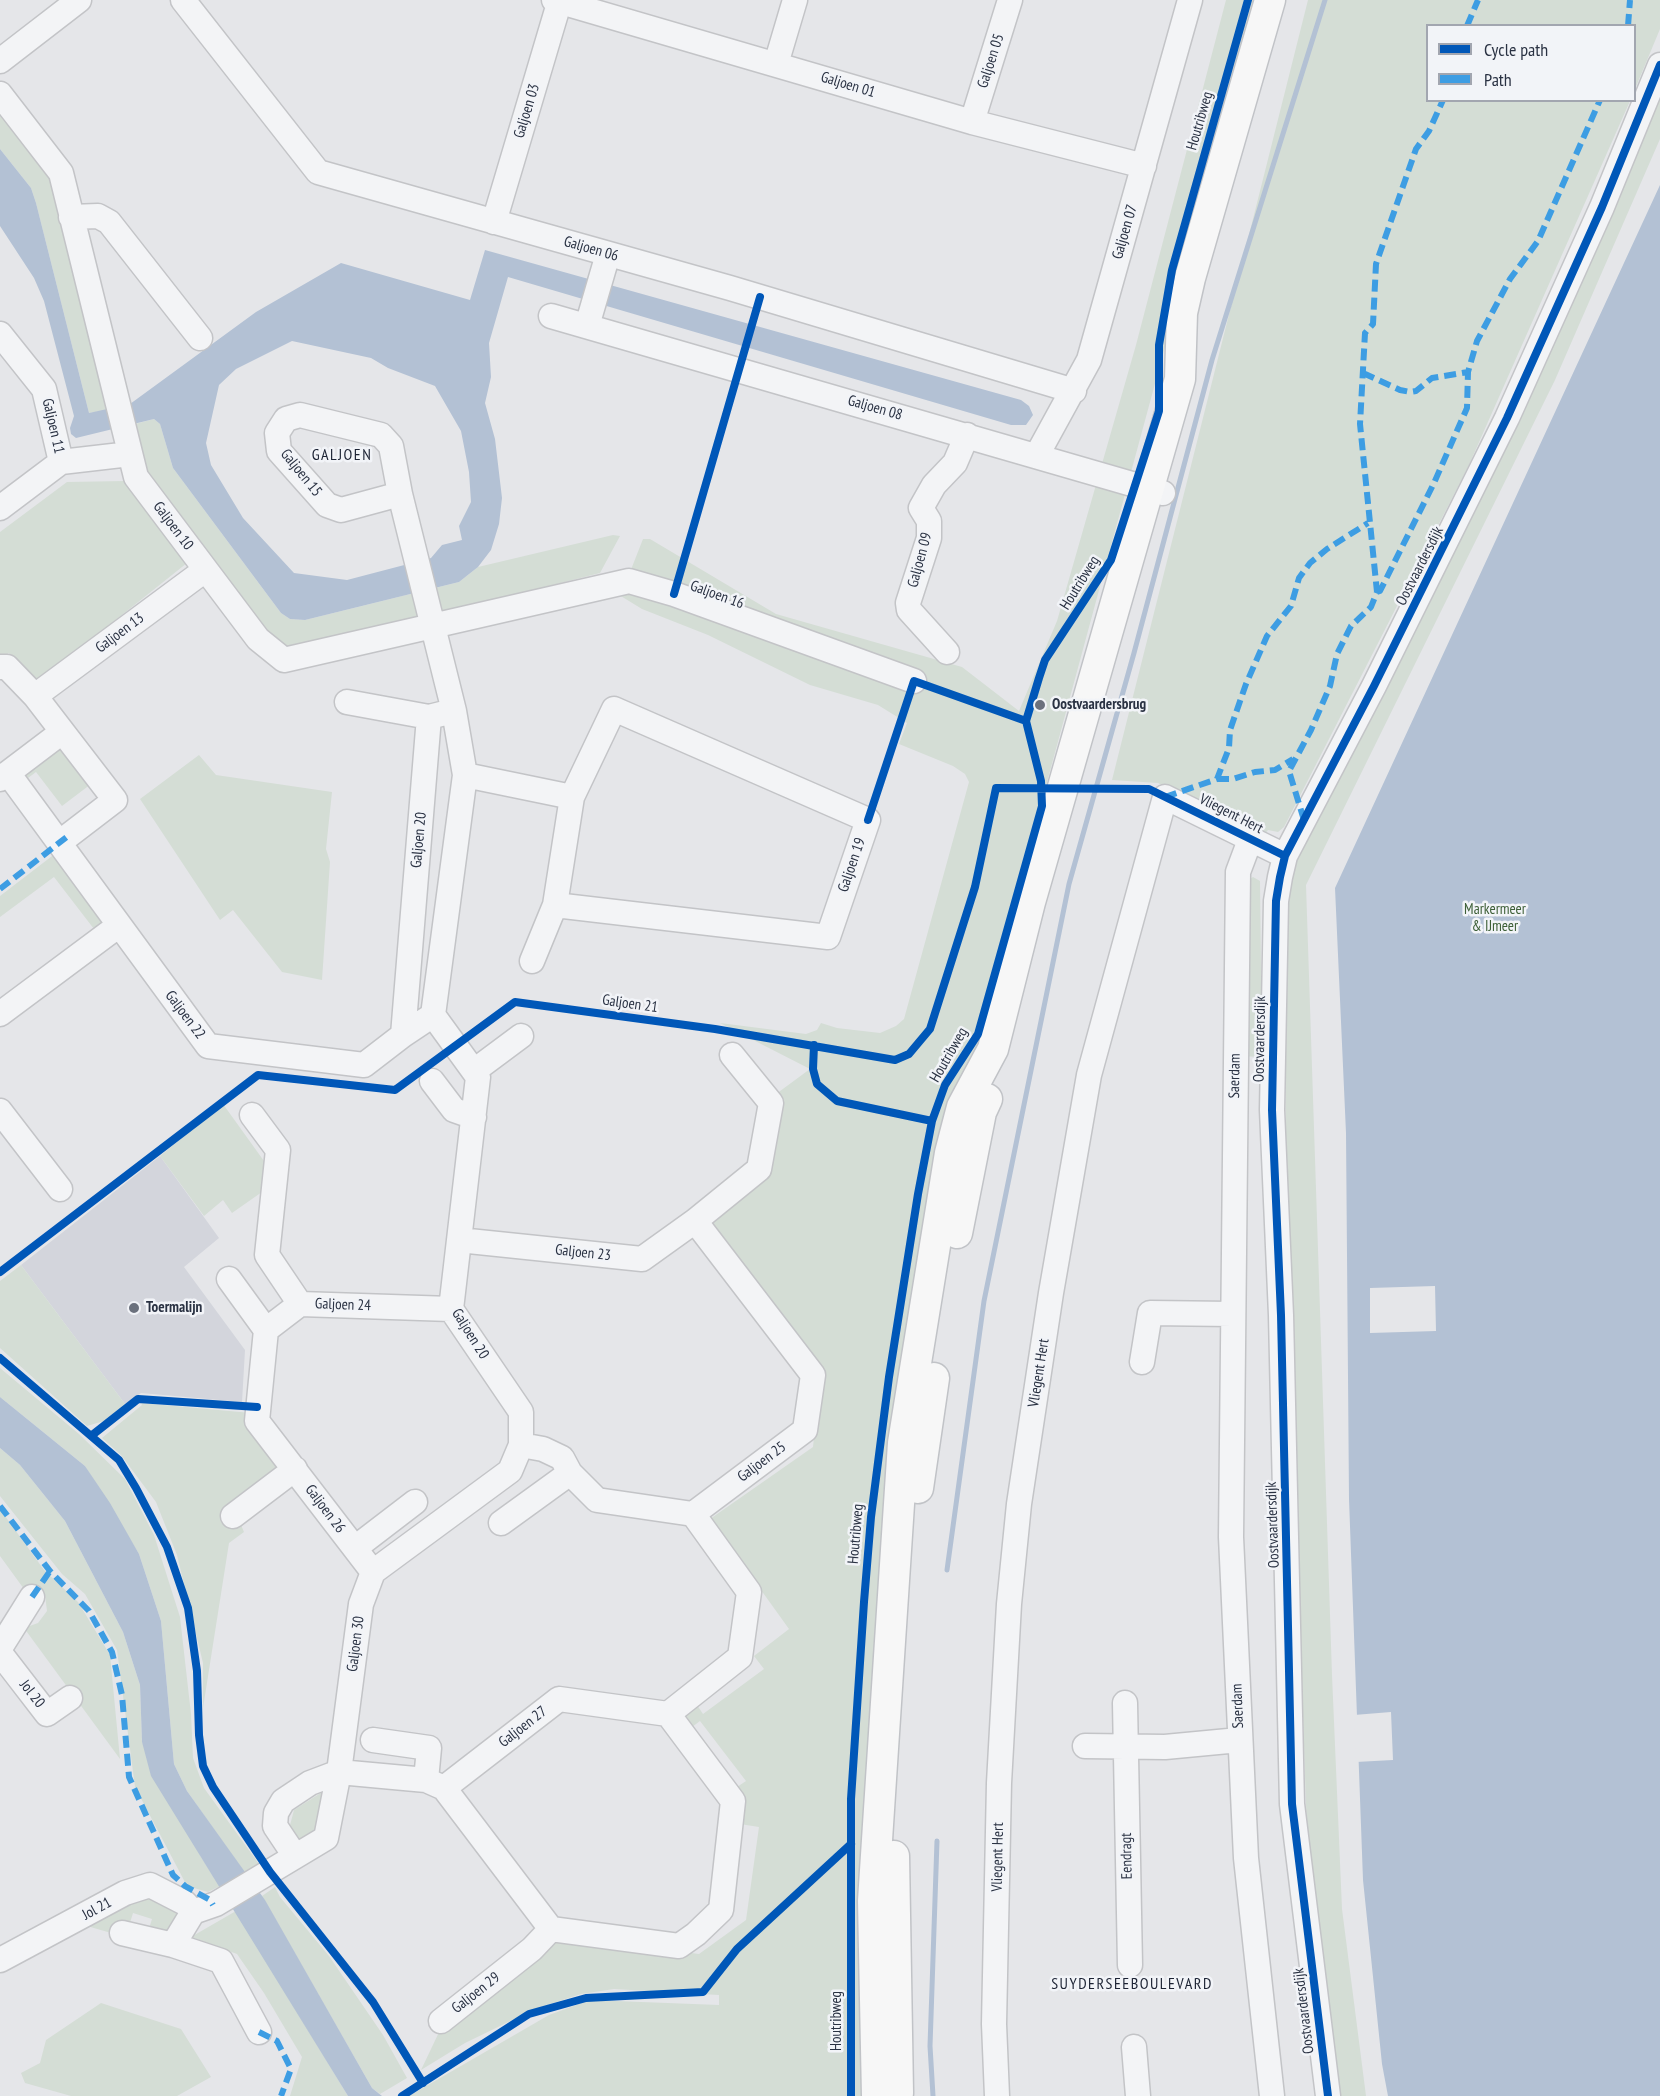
<!DOCTYPE html>
<html>
<head>
<meta charset="utf-8">
<style>
	body { margin:0 }
	#map { position:relative; width:1660px; height:2096px; overflow:hidden; background:#e5e6e9; font-family:"PT Sans Narrow",sans-serif }
	canvas { display:block }
	.legend { position:absolute; left:1426px; top:24px; width:210px; height:78px; box-sizing:border-box; background:#f2f4f8; border:2px solid #a2a6b0; margin:0; padding:8px 10px; list-style:none; font-size:18px; color:#2a3243 }
	.legend li { display:flex; align-items:center; gap:12px; height:30px }
	.legend b { width:30px; border:2px solid #a2a6b0 }
</style>
</head>
<body>
<div id="map">
<canvas width="1660" height="2096"></canvas>
<ul class="legend">
<li><b style="height:8px;background:#0057b8"></b>Cycle path</li>
<li><b style="height:8px;background:#3d9de3"></b>Path</li>
</ul>
</div>
<script>
const ctx = document.querySelector('canvas').getContext('2d');
ctx.lineJoin = 'round';
function fillPath(path, color) { ctx.fillStyle = color; ctx.fill(path, 'evenodd'); }
const poly = rows => new Path2D(rows.map(r => 'M' + r).join(''));
function stroke(path, color, width, dash) { ctx.strokeStyle = color; ctx.lineWidth = width; ctx.lineCap = dash ? 'butt' : 'round'; ctx.setLineDash(dash || []); ctx.stroke(path); }
function label(font, color, halo, rows, align = 'center') {
  ctx.font = font + ' "PT Sans Narrow",sans-serif'; ctx.lineWidth = 5; ctx.setLineDash([]); ctx.textBaseline = 'middle'; ctx.strokeStyle = halo; ctx.fillStyle = color; for (const [text, x, y, turn = 0] of rows) {
    ctx.save(); ctx.translate(x, y); ctx.rotate((+turn || 0) * Math.PI / 180); ctx.textAlign = isNaN(turn) ? turn : align; if (halo) ctx.strokeText(text, 0, 0); ctx.fillText(text, 0, 0); ctx.restore();
  }
}
fillPath(poly([
	[160,1156,219,1238,184,1267,245,1350,242,1402,141,1393,125,1404,21,1265]
]), '#d3d5dc');
fillPath(poly([
	[1226,0,1259,0,999,959,923,1268,871,2096,409,2096,549,2015,590,2000,719,2005,719,1995,614,1989,581,1994,535,2009,465,2043,421,2070,441,2028,560,1936,699,1954,746,1920,759,1827,740,1824,734,1789,746,1781,700,1721,688,1730,684,1717,695,1702,703,1714,764,1669,754,1656,789,1629,710,1519,813,1447,821,1370,703,1220,764,1175,772,1097,810,1069,720,1023,806,1034,817,1030,821,1023,837,1028,880,1033,896,1026,904,1019,969,782,965,774,953,766,899,744,907,723,878,705,810,685,708,635,642,609,611,590,623,590,643,539,650,539,776,614,962,667,1019,711,1057,621,1136,345],
	[1308,0,1660,0,1660,29,1635,89,1634,26,1428,26,1428,100,1630,101,1468,467,1284,827,1278,832,1268,830,1263,837,1158,783,1112,780],
	[1660,91,1660,139,1555,380,1306,885,1332,1675,1342,1909,1366,2096,1335,2096,1307,1835,1286,1219,1285,926,1289,888,1297,855],
	[0,113,53,180,109,410,89,413,36,203,31,188,0,149],
	[154,419,160,424,173,468,281,613,290,619,305,620,459,582,478,567,613,535,620,536,600,573,297,650,271,639,146,472,135,424],
	[125,481,187,563,33,686,9,653,0,658,0,532,67,482],
	[65,744,95,781,62,806,36,772,24,781,22,778],
	[199,755,216,775,332,792,326,849,330,862,322,980,282,972,233,910,220,920,140,799],
	[56,853,106,920,94,929,54,877,0,917,0,896],
	[1253,877,1260,881,1262,1057,1240,1056,1248,880],
	[223,1104,274,1175,272,1185,232,1213,223,1200,204,1216,160,1156],
	[21,1265,125,1404,104,1421,87,1426,0,1348,0,1281],
	[0,1368,79,1434,125,1479,154,1535,180,1617,191,1714,193,1758,204,1788,259,1864,244,1872,187,1791,174,1764,161,1621,139,1554,85,1466,0,1397],
	[141,1403,251,1413,287,1470,241,1525,244,1532,229,1543,203,1708,203,1663,177,1555,156,1502,121,1455,102,1438,142,1405],
	[0,1448,20,1465,65,1521,123,1632,140,1685,142,1742,201,1857,220,1886,208,1892,187,1886,135,1787,117,1650,85,1594,62,1574,0,1496],
	[0,1509,44,1570,78,1602,110,1655,120,1759,24,1628,38,1623,47,1611,45,1595,24,1589,0,1556],
	[327,1789,320,1838,303,1847,289,1829,294,1810],
	[275,1887,280,1897,329,1956,383,2035,407,2078,380,2094,372,2088,262,1896],
	[153,1892,179,1911,171,1932,148,1932,152,1919,133,1913,129,1926,118,1935,87,1926],
	[236,1911,348,2096,290,2096,302,2057,264,1993,237,1954,191,1937],
	[101,2003,181,2029,211,2077,177,2096,71,2096,25,2083,21,2073,40,2063,46,2040]
]), '#d4ddd5');
fillPath(poly([
	[0,149,31,188,36,203,89,413,130,404,256,312,341,263,470,300,485,250,1021,400,1029,406,1033,415,1026,425,1011,425,508,277,489,343,491,377,485,403,495,439,502,498,499,524,491,550,478,567,459,582,305,620,290,619,281,613,173,468,160,424,154,419,76,438,71,434,70,428,74,416,44,301,34,278,0,226],
	[292,341,371,358,388,368,435,386,461,431,469,472,471,502,459,526,462,540,442,545,431,558,347,580,294,573,243,518,211,465,206,443,219,385,236,369],
	[1660,185,1660,2096,1388,2096,1382,2064,1363,1880,1349,1499,1346,1133,1335,888],
	[0,1397,85,1466,110,1503,139,1554,161,1621,174,1764,187,1791,265,1900,372,2088,382,2096,348,2096,151,1776,142,1742,140,1685,123,1632,65,1521,20,1465,0,1448]
]), '#b3c1d4');
fillPath(poly([
	[1435,1286,1436,1331,1370,1333,1370,1288],
	[1391,1712,1393,1760,1356,1762,1354,1715]
]), '#e5e6e9');
stroke(poly([
	[947,1570,984,1301,1069,884,1134,653,1212,360,1325,0],
	[933,2096,930,2046,937,1841]
]), '#b3c1d4', 5);
const minor = poly([
	[183,0,318,172,730,288,1074,391],
	[554,0,972,122,1144,166],
	[0,61,79,0],
	[776,64,795,0],
	[0,94,61,173,136,477,258,639,284,660,629,581,674,594,914,681],
	[972,122,1010,0],
	[71,217,98,216,109,222,200,338],
	[494,222,560,0],
	[551,316,1163,493],
	[587,326,608,254],
	[0,334,44,389,61,462],
	[1037,455,1089,360,1190,0],
	[400,494,341,510,327,505,279,451,277,433,286,419,300,415,381,435,391,446,400,494,454,711,465,775,433,1015,478,1077,451,1309,521,1412,521,1445,543,1449,562,1458,570,1473,597,1500,693,1514,805,1430,813,1375,695,1221],
	[0,508,61,462,130,454],
	[947,652,909,610,908,603,929,538,929,521,921,508,934,485,955,463,967,435],
	[0,667,7,667,35,696,115,800,68,836],
	[35,696,205,570],
	[347,702,429,717,445,713],
	[429,717,403,1035,433,1015],
	[8,773,208,1046,364,1065,403,1035],
	[465,775,572,797,555,905,828,937,868,820,614,709,572,797],
	[0,779,62,732],
	[1250,840,1238,872,1231,1537,1246,1858,1272,2096],
	[532,961,555,905],
	[0,1014,118,926],
	[474,1071,521,1036],
	[432,1081,454,1110,474,1117],
	[0,1111,60,1189],
	[252,1115,278,1150,267,1255,300,1304,451,1309],
	[459,1240,642,1259,695,1221,759,1169,771,1103,732,1055],
	[229,1279,266,1330,257,1421,373,1572],
	[266,1330,300,1304],
	[1142,1362,1150,1313,1232,1314],
	[233,1516,295,1469],
	[501,1523,570,1473],
	[355,1548,415,1502],
	[0,1648,32,1597],
	[0,1653,47,1714,70,1698],
	[1125,1703,1130,1965],
	[373,1740,429,1748,426,1780],
	[1085,1746,1165,1747,1239,1740],
	[444,1788,551,1929,679,1946,696,1934,721,1910,733,1801,668,1714],
	[295,1856,275,1826,276,1813,283,1801,310,1783,339,1772,426,1780,444,1788,559,1699,668,1714,740,1657,749,1592,693,1514],
	[122,1933,173,1945,221,1961,259,2032],
	[173,1945,193,1912,216,1904,326,1838,339,1772,361,1604,373,1572,510,1471,521,1445],
	[0,1960,125,1893,150,1885,185,1903,193,1912],
	[441,2021,532,1949,551,1929],
	[1134,2047,1138,2096],
	[997,2096,994,2024,999,1783,1009,1604,1019,1504,1051,1293,1089,1075,1165,797,1285,856],
	[1328,2096,1292,1804,1281,1315,1272,1110,1276,901,1280,877,1285,856,1374,686,1507,418,1602,207,1660,65]
]);
const major = poly([
	[957,1233,981,1112,987,1099],
	[918,1488,934,1378],
	[894,1856,898,2093],
	[877,2096,873,1901,903,1443,950,1153,962,1107,993,1049,1030,902,1180,379,1182,313,1190,278,1270,0]
]);
stroke(minor, '#c3c4c7', 27);
stroke(major, '#c1c3c7', 33);
stroke(minor, '#f3f4f6', 24);
stroke(major, '#f7f7f7', 30);
stroke(poly([
	[1467,26,1478,0],
	[1628,26,1630,0],
	[1363,373,1400,390,1410,392,1416,391,1432,378,1468,372],
	[1377,592,1380,591,1434,483,1467,408,1468,372,1477,341,1510,279,1538,241,1600,100],
	[1217,779,1233,779,1255,772,1275,770,1293,759],
	[1165,797,1217,779,1229,748,1230,730,1246,684,1267,636,1291,606,1299,578,1310,563,1327,549,1368,523],
	[1304,820,1289,771,1311,730,1330,686,1337,654,1351,626,1371,607,1377,592,1360,424,1365,333,1373,324,1376,264,1416,149,1429,131,1443,100],
	[0,889,68,836],
	[0,1506,50,1571,89,1611,112,1652,122,1695,129,1777,173,1875,185,1886,210,1900,213,1905],
	[32,1597,50,1571],
	[259,2032,277,2041,291,2069,281,2096]
]), '#3d9de3', 6, [12, 6]);
stroke(poly([
	[674,594,760,297],
	[868,820,914,681,1026,721],
	[814,1045,813,1069,817,1084,837,1101,932,1121],
	[0,1272,258,1075,395,1090,515,1002,715,1029,895,1060,909,1054,930,1029,975,887,996,788,1149,789,1285,856],
	[0,1358,119,1460,136,1488,167,1547,188,1608,197,1671,199,1735,203,1766,213,1787,270,1872,373,2002,423,2083],
	[91,1436,138,1399,257,1407],
	[402,2096,529,2014,586,1998,703,1992,737,1949,851,1844],
	[851,2096,851,1799,864,1602,871,1517,889,1377,918,1194,932,1121,945,1085,978,1034,1042,806,1041,781,1026,721,1039,678,1045,660,1111,560,1159,411,1159,345,1172,270,1248,0],
	[1328,2096,1292,1804,1281,1315,1272,1110,1276,901,1280,877,1285,856,1374,686,1507,418,1602,207,1660,65]
]), '#0057b8', 8);
for (const [x, y, r, color] of [
	[1040,705,6,"#6b717d"],
	[134,1308,6,"#6b717d"]
]) { const dot = new Path2D(); dot.arc(x, y, r, 0, 2 * Math.PI); ctx.fillStyle = color; ctx.fill(dot); stroke(dot, '#f2f4f8', 2); }
label('15px', '#2a3243', '#f2f4f8', [
	["Galjoen 05",991,61,-72],
	["Galjoen 01",848,85,17],
	["Galjoen 03",527,111,-73],
	["Houtribweg",1200,121,-74],
	["Galjoen 07",1125,232,-74],
	["Galjoen 06",591,249,16],
	["Galjoen 08",875,408,16],
	["Galjoen 11",53,426,77],
	["Galjoen 15",301,473,51],
	["Galjoen 10",173,526,53],
	["Galjoen 09",920,560,-75],
	["Oostvaardersdijk",1420,566,-63],
	["Houtribweg",1080,583,-58],
	["Galjoen 16",717,595,20],
	["Galjoen 13",120,633,-37],
	["Vliegent Hert",1231,814,27],
	["Galjoen 20",419,840,-85],
	["Galjoen 19",852,865,-71],
	["Galjoen 21",630,1004,8],
	["Galjoen 22",185,1015,53],
	["Oostvaardersdijk",1260,1039,-89],
	["Houtribweg",949,1055,-60],
	["Saerdam",1235,1076,-89],
	["Galjoen 23",583,1253,6],
	["Galjoen 24",343,1305,2],
	["Galjoen 20",470,1334,58],
	["Vliegent Hert",1039,1373,-81],
	["Galjoen 25",762,1462,-37],
	["Galjoen 26",325,1509,53],
	["Oostvaardersdijk",1273,1525,-92],
	["Houtribweg",856,1534,-85],
	["Galjoen 30",356,1644,-83],
	["Jol 20",32,1694,52],
	["Saerdam",1238,1706,-92],
	["Galjoen 27",523,1727,-38],
	["Eendragt",1127,1856,-91],
	["Vliegent Hert",998,1857,-89],
	["Jol 21",97,1909,-29],
	["Galjoen 29",476,1993,-38],
	["Oostvaardersdijk",1304,2011,-97],
	["Houtribweg",837,2021,-90]
]);
label('bold 15px', '#2a3243', '#f2f4f8', [
	["Oostvaardersbrug",1052,705],
	["Toermalijn",146,1308]
], 'left');
label('15px', '#3d5f37', '#f2f4f8', [
	["Markermeer",1495,910],
	["& IJmeer",1495,927]
]);
ctx.letterSpacing = '1.5px';
label('16px', '#1c2334', '#f2f4f8', [
	["GALJOEN",342,455],
	["SUYDERSEEBOULEVARD",1132,1984]
]);
ctx.letterSpacing = '0px';
</script>
</body>
</html>
